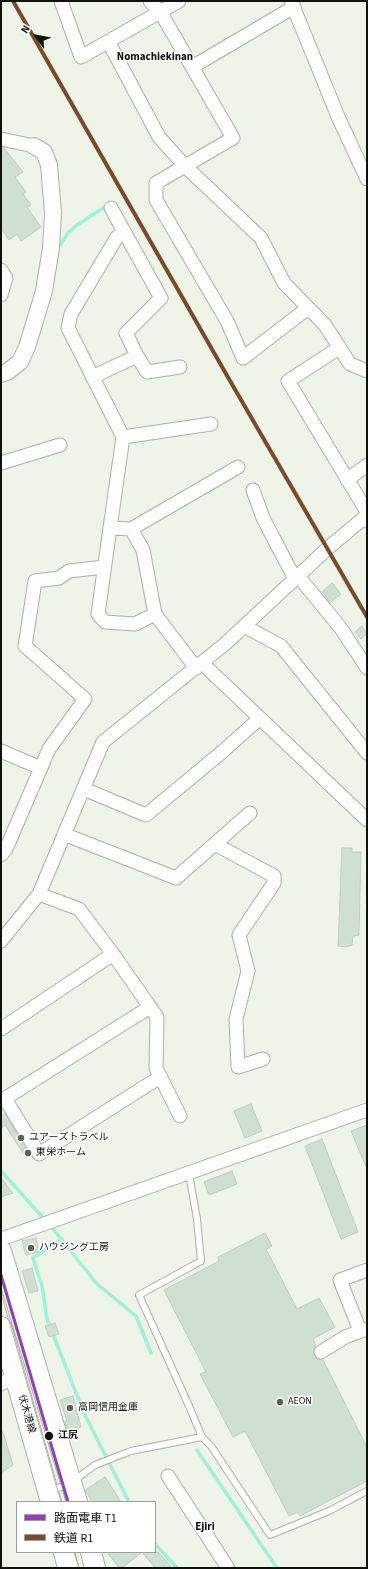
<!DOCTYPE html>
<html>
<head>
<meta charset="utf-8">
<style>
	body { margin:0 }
	#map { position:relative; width:368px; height:1569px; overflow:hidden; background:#eef4e8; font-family:"Source Sans 3","Noto Sans JP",sans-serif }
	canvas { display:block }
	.frame { position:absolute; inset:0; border:2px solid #0f120b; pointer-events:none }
	.legend { position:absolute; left:16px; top:1501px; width:140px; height:52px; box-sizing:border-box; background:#fff; border:1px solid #9fa09d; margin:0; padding:5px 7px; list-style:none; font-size:12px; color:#0f120b }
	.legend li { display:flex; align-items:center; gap:8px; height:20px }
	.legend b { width:20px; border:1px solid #9fa09d }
	.north { position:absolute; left:16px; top:16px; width:40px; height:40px; -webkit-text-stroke:3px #fff; paint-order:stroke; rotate:302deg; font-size:11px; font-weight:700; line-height:16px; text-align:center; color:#0f120b }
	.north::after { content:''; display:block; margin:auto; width:14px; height:18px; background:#0f120b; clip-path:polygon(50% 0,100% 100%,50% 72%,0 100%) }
</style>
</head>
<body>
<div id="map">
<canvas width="368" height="1569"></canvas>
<div class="frame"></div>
<ul class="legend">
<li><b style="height:5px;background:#8e44ad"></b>路面電車 T1</li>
<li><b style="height:5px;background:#7a4b2a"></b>鉄道 R1</li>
</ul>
<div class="north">N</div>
</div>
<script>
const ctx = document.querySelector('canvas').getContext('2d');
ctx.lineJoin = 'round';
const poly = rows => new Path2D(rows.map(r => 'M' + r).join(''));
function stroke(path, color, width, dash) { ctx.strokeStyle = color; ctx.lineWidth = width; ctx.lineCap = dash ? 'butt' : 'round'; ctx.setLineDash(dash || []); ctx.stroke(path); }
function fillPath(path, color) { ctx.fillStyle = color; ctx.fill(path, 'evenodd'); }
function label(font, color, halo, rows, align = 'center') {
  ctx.font = font + ' "Source Sans 3","Noto Sans JP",sans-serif'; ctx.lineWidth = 3; ctx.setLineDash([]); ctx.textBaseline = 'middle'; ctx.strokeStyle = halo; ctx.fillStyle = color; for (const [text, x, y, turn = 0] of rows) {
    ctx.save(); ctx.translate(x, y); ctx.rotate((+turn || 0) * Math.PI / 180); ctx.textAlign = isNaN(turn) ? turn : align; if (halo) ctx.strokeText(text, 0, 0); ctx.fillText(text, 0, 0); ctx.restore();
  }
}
stroke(poly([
	[60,245,68,233,77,225,106,206],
	[1,1171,46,1221],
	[50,1225,96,1283,136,1316,151,1353],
	[62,1239,33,1258,42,1286,47,1319,84,1413,129,1502],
	[197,1450,277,1568],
	[155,1544,177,1568]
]), '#a1f0d8', 3.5);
const building = poly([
	[1,147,4,148,23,172,15,177,26,192,23,194,31,205,27,207,41,227,21,241,17,234,9,240,1,228,1,147],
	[332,583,341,594,330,603,322,592,332,583],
	[362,626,367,634,361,639,355,632,362,626],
	[342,848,352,848,352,852,361,852,359,935,353,936,352,945,346,947,338,946,342,848],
	[251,1104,262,1131,245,1138,234,1111,251,1104],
	[5,1114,30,1155,26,1158,5,1125,1,1128,1,1116,5,1114],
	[367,1125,367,1169,351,1131,367,1125],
	[322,1139,358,1232,341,1239,305,1146,322,1139],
	[232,1171,237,1184,209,1195,204,1182,232,1171],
	[1,1178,13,1193,1,1197,1,1178],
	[265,1233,272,1246,266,1249,297,1309,319,1298,335,1327,313,1339,316,1346,313,1353,317,1359,323,1360,367,1447,367,1481,300,1516,298,1512,289,1516,245,1431,233,1437,200,1374,206,1372,164,1290,219,1261,218,1257,265,1233],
	[36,1238,39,1252,26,1255,22,1241,36,1238],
	[32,1268,38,1291,29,1293,22,1271,32,1268],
	[55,1323,59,1334,49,1337,45,1326,55,1323],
	[73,1396,81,1427,67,1431,65,1421,67,1421,60,1400,73,1396],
	[1,1432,3,1432,13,1465,1,1473,1,1432],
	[105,1477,121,1502,92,1502,85,1490,105,1477],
	[107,1552,158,1552,172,1568,155,1568,142,1552,122,1568,119,1568,107,1552]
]);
fillPath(building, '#cfe0d0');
stroke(building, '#c5cac3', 1);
const service = poly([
	[202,1437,211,1446,270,1535,329,1511,367,1491],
	[50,1491,71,1483,95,1465,131,1451,202,1437,189,1406,139,1295,201,1261,197,1219,189,1174]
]);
const minor = poly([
	[61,1,81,57,179,1],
	[150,1,161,13,233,138,156,183,156,200,227,321,243,358,308,308],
	[291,1,339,119,367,179],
	[109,43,159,137,185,166,261,238,284,283,325,325,350,364,367,371],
	[192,67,294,7],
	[1,139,34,146],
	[111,208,161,298,126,333,137,356],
	[124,232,117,237,71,314,68,328,123,437,110,528,131,529,238,467],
	[1,270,6,278,1,295],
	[339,348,288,381,367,512],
	[92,377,137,356,147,372,180,367],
	[123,437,211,424],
	[1,463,60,445],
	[347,480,367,465],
	[253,490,263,518,295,579],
	[110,528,98,614,105,622,135,624,155,614],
	[131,529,143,550,155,614,196,668],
	[298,576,340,627,367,668],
	[244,626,281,646,367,753],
	[202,663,367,820],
	[1,751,41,768],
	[84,789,146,815,222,752,260,718],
	[66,835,176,878,250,813],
	[215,844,274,876,274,883,239,935,248,971,236,1019,238,1067,263,1059],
	[1,855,6,849,49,749,85,699,25,646,35,581,59,578,69,571,104,567],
	[39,894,79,909,113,954,157,1017,156,1068,180,1116],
	[1,941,39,894,103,742,225,644,328,548,365,517,367,521],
	[1,1029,113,954],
	[5,1099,39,1154,160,1077],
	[1,1101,150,1007],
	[1,1239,367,1110],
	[360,1331,340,1280,367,1270],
	[321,1352,345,1337,367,1329],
	[1,1384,15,1376],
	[168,1476,228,1568]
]);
const tertiary = poly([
	[1,374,7,372,20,362,27,347,44,291,51,248,53,213,49,165,44,152,34,146]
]);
const primary = poly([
	[1,1251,77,1502],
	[1,1327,51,1502],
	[64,1552,68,1568],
	[91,1552,95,1568]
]);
stroke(service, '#adb1a9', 8);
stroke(minor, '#adb1a9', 15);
stroke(tertiary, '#adb1a9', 18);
stroke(primary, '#adb1a9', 22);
stroke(service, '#fcfdfc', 6);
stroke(minor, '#fcfdfc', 13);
stroke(tertiary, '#fcfdfc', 16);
stroke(primary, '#fcfdfc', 20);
stroke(poly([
	[1,1293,61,1502],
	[74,1552,79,1568]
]), '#b3b4b2', 1);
stroke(poly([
	[13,1,233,386,367,617]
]), '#7a4b2a', 4);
stroke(poly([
	[1,1275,68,1502]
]), '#8e44ad', 3);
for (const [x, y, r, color] of [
	[21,1138,4,"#5d6158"],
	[28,1153,4,"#5d6158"],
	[31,1248,4,"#5d6158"],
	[280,1402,4,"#5d6158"],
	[70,1408,4,"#5d6158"],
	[49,1436,5,"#0f120b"]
]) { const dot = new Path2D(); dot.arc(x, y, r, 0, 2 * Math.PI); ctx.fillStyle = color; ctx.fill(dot); stroke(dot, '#fff', 1.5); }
label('10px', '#0f120b', '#fff', [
	["ユアーズトラベル",29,1138],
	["東栄ホーム",36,1153],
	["ハウジング工房",39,1248],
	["AEON",288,1402],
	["高岡信用金庫",78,1408]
], 'left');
label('10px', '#0f120b', '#fff', [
	["伏木港線",26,1414,74]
]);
label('bold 10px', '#0f120b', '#fff', [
	["江尻",58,1436]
], 'left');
label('bold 11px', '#0f120b', '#fff', [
	["Nomachiekinan",155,58],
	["Ejiri",205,1528]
]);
</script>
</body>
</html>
